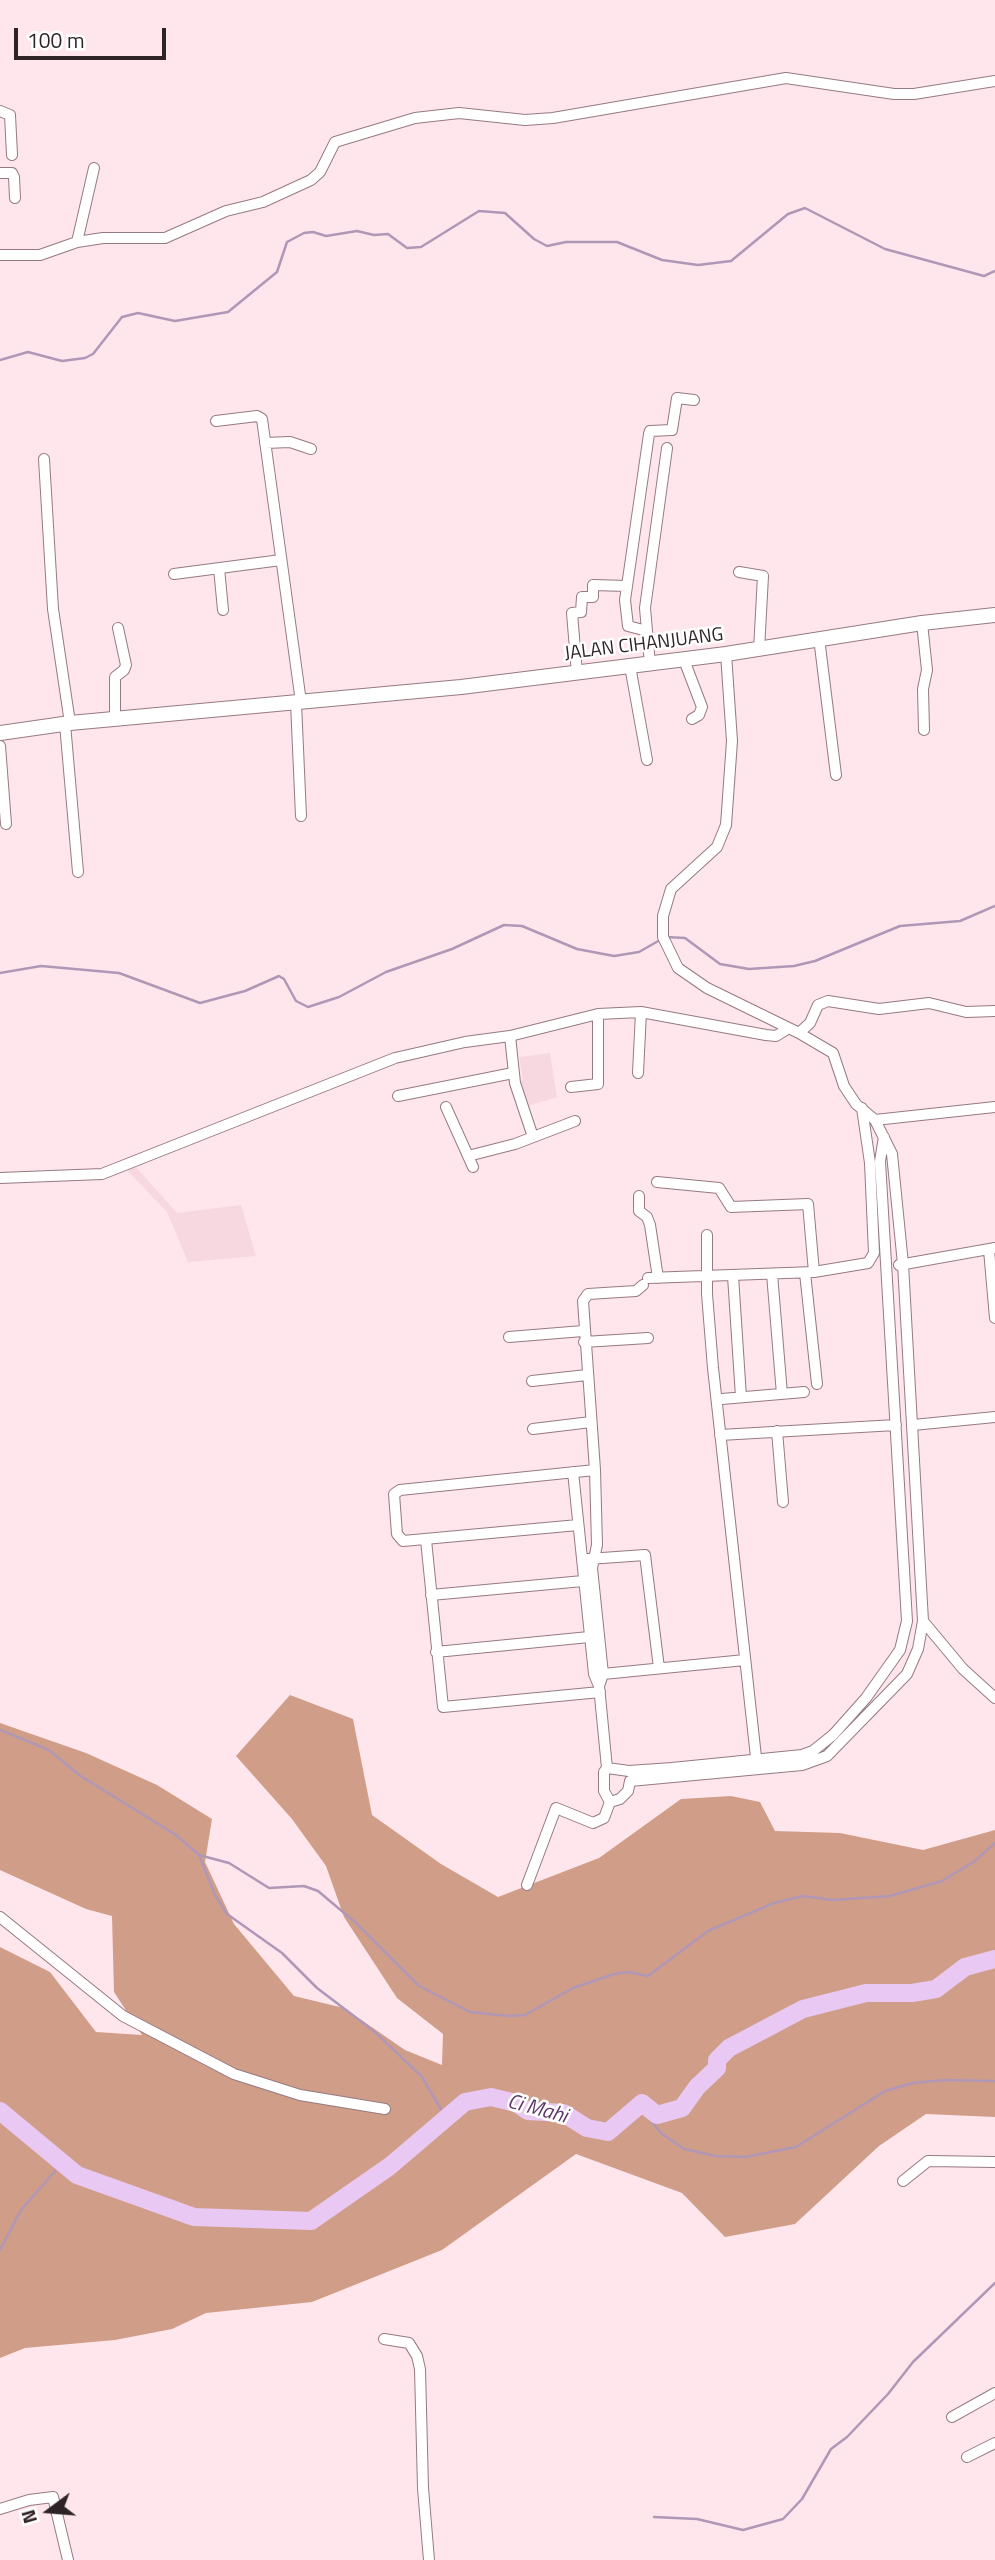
<!DOCTYPE html>
<html>
<head>
<meta charset="utf-8">
<style>
	body { margin:0 }
	#map { position:relative; width:995px; height:2560px; overflow:hidden; background:#ffe6ec; font-family:"Titillium Web",sans-serif }
	canvas { display:block }
	.north { position:absolute; left:14px; top:2476px; width:70px; height:70px; -webkit-text-stroke:5px #fff; paint-order:stroke; rotate:254deg; font-size:19px; font-weight:700; line-height:28px; text-align:center; color:#2e2326 }
	.north::after { content:''; display:block; margin:auto; width:24px; height:32px; background:#2e2326; clip-path:polygon(50% 0,100% 100%,50% 72%,0 100%) }
	.scale { position:absolute; left:14px; top:28px; width:152px; height:32px; box-sizing:border-box; border:4px solid #2e2326; border-top:0; padding-left:9px; font-size:21px; line-height:24px; white-space:nowrap; color:#2e2326; -webkit-text-stroke:5px #fff; paint-order:stroke }
</style>
</head>
<body>
<div id="map">
<canvas width="995" height="2560"></canvas>
<div class="north">N</div>
<div class="scale">100 m</div>
</div>
<script>
const ctx = document.querySelector('canvas').getContext('2d');
ctx.lineJoin = 'round';
function fillPath(path, color) { ctx.fillStyle = color; ctx.fill(path, 'evenodd'); }
const poly = rows => new Path2D(rows.map(r => 'M' + r).join(''));
function stroke(path, color, width, dash) { ctx.strokeStyle = color; ctx.lineWidth = width; ctx.lineCap = dash ? 'butt' : 'round'; ctx.setLineDash(dash || []); ctx.stroke(path); }
function label(font, color, halo, rows, align = 'center') {
  ctx.font = font + ' "Titillium Web",sans-serif'; ctx.lineWidth = 5; ctx.setLineDash([]); ctx.textBaseline = 'middle'; ctx.strokeStyle = halo; ctx.fillStyle = color; for (const [text, x, y, turn = 0] of rows) {
    ctx.save(); ctx.translate(x, y); ctx.rotate((+turn || 0) * Math.PI / 180); ctx.textAlign = isNaN(turn) ? turn : align; if (halo) ctx.strokeText(text, 0, 0); ctx.fillText(text, 0, 0); ctx.restore();
  }
}
fillPath(poly([
	[550,1053,557,1097,525,1107,518,1082,523,1080,519,1057],
	[135,1166,177,1213,241,1205,256,1256,188,1262,167,1212,126,1169]
]), '#f7d8e0');
fillPath(poly([
	[290,1695,353,1719,372,1815,441,1864,498,1897,599,1858,681,1799,731,1796,760,1802,775,1831,840,1833,923,1850,995,1830,995,2117,926,2114,879,2146,795,2224,725,2237,682,2193,576,2154,442,2250,312,2302,206,2313,172,2329,115,2340,25,2348,0,2358,0,1947,50,1972,96,2032,142,2035,114,1992,112,1916,86,1909,0,1870,0,1723,86,1753,157,1785,212,1819,205,1862,234,1924,294,1996,344,2008,405,2050,442,2065,443,2034,397,1998,344,1917,326,1866,292,1819,236,1756]
]), '#d09e88');
stroke(poly([
	[0,360,28,352,62,361,85,358,93,354,122,317,138,313,175,321,228,312,277,272,287,242,304,233,313,232,326,236,357,231,374,235,388,234,407,248,421,247,479,211,505,213,534,239,547,246,566,242,617,242,662,260,698,265,731,261,788,214,805,208,885,249,984,276,995,271],
	[666,937,685,938,720,964,749,969,794,966,815,961,900,926,960,921,995,906],
	[0,973,41,966,119,973,200,1003,245,991,279,976,284,979,296,1001,308,1007,339,997,386,972,452,949,504,925,522,926,577,949,614,956,639,952,660,940],
	[0,1730,49,1750,79,1775,176,1835,199,1855,215,1895,227,1914,282,1953,317,1988,375,2032,422,2077,446,2118],
	[199,1855,229,1863,269,1888,304,1886,318,1891,356,1923,419,1986,470,2012,509,2016,525,2015,573,1988,614,1974,628,1972,648,1976,708,1931,774,1903,803,1896,832,1900,890,1896,942,1881,975,1861,995,1843],
	[637,2104,661,2133,684,2149,716,2156,745,2157,796,2147,885,2091,913,2083,945,2080,995,2081],
	[0,2250,21,2210,62,2163],
	[654,2517,697,2519,743,2530,783,2519,802,2499,831,2449,847,2437,888,2394,913,2362,995,2283]
]), '#b197b6', 2.5);
stroke(poly([
	[0,2111,77,2175,194,2217,311,2221,390,2166,465,2102,491,2097,516,2103,528,2111,563,2113,587,2128,608,2132,642,2103,657,2115,682,2108,697,2087,717,2068,717,2060,729,2048,803,2009,866,1993,912,1993,936,1989,965,1967,995,1959]
]), '#e9c9f4', 18);
const minor = poly([
	[0,111,10,115,12,155],
	[0,173,12,173,14,177,15,198],
	[77,242,94,168],
	[0,255,40,255,77,242,103,238,165,238,226,211,263,202,311,180,320,172,335,142,415,118,459,113,525,120,553,118,786,78,894,94,914,94,995,81],
	[216,421,257,416,262,419,301,702],
	[265,443,290,442,311,449],
	[44,459,53,609,70,723],
	[219,568,223,610],
	[739,572,763,576,759,650],
	[174,574,281,560],
	[922,623,927,670,923,689,924,730],
	[647,631,628,626,625,600,649,434,650,431,672,430,677,398,694,400],
	[819,638,836,775],
	[684,660,702,707,699,715,692,719],
	[650,664,645,608,667,448],
	[630,666,647,760],
	[577,673,572,613,581,612,582,597,593,597,593,585,627,586],
	[296,703,301,816],
	[115,719,115,677,124,670,126,665,118,628],
	[65,724,78,872],
	[0,746,6,824],
	[799,1033,810,1023,818,1005,828,1001,879,1009,929,1003,966,1012,995,1011],
	[510,1036,515,1083,533,1137],
	[638,1073,641,1012],
	[571,1087,598,1084,598,1014],
	[398,1096,513,1073],
	[446,1107,473,1167],
	[875,1120,995,1107],
	[468,1156,515,1144,575,1121],
	[0,1178,102,1174,395,1058,465,1042,510,1036,598,1014,641,1012,766,1035,776,1036,789,1028],
	[657,1182,719,1188,731,1207,808,1204,814,1272],
	[639,1196,639,1211,647,1217,650,1225,658,1278],
	[707,1235,707,1294,713,1368,757,1766],
	[989,1250,995,1318],
	[899,1265,995,1248],
	[805,1273,817,1384],
	[772,1274,782,1394],
	[733,1276,741,1397],
	[648,1278,814,1272,868,1263,874,1253,870,1163,862,1108],
	[509,1337,583,1331],
	[584,1342,648,1338],
	[532,1381,587,1375],
	[722,1399,804,1392],
	[913,1425,995,1417],
	[533,1429,591,1422],
	[777,1431,783,1502],
	[720,1435,896,1425],
	[573,1472,594,1674,599,1686],
	[578,1525,403,1541,397,1534,394,1494,400,1490,595,1470],
	[426,1540,443,1707,600,1692],
	[588,1559,645,1555,659,1668],
	[431,1595,583,1581],
	[923,1621,963,1669,995,1698],
	[436,1652,589,1637],
	[603,1674,745,1660],
	[607,1768,599,1686,603,1674,592,1568,597,1545,595,1470,583,1301,588,1294,636,1291,643,1285],
	[610,1802,620,1799,628,1791,630,1781,802,1765,827,1756,907,1674,918,1649,923,1621,903,1264,892,1154,875,1120,856,1104,844,1086,833,1053,799,1033,707,988,678,968,663,937,663,916,671,889,717,847,726,825,732,741,726,654],
	[527,1885,556,1808,593,1823,604,1818,610,1802,604,1791,604,1772,607,1768,629,1771,672,1768,802,1755,813,1751,833,1735,866,1698,900,1650,907,1621,880,1161,884,1137],
	[0,1917,123,2016,234,2074,300,2095,385,2109],
	[903,2181,928,2161,995,2162],
	[384,2339,409,2343,417,2356,420,2369,423,2488,429,2560],
	[952,2417,995,2393],
	[967,2457,995,2443],
	[0,2509,29,2500,53,2497,68,2560]
]);
const secondary = poly([
	[0,733,70,723,461,687,726,654,922,623,995,615]
]);
stroke(minor, '#957a81', 12);
stroke(secondary, '#957a81', 16);
stroke(minor, '#fff', 10);
stroke(secondary, '#fff', 14);
label('19px', '#2e2326', '#fff', [
	["JALAN CIHANJUANG",644,645,-7]
]);
label('italic 21px', '#5e356a', '#fff', [
	["Ci Mahi",537,2110,15]
]);
</script>
</body>
</html>
